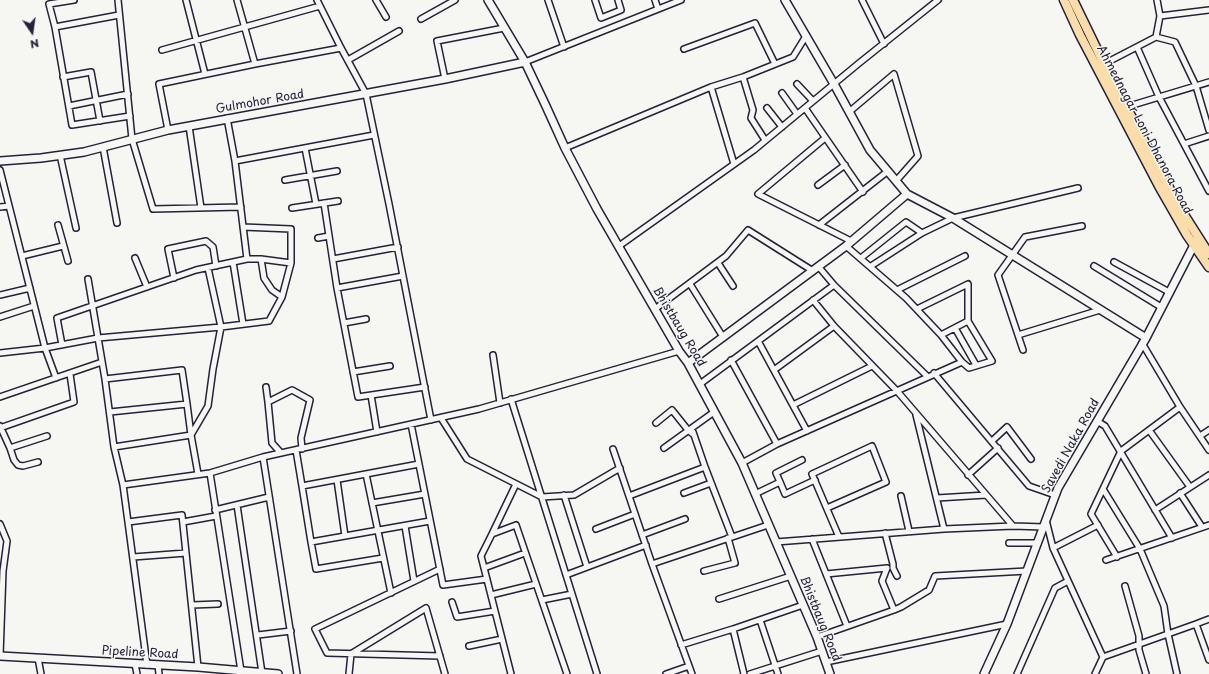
<!DOCTYPE html>
<html>
<head>
<meta charset="utf-8">
<style>
	body { margin:0 }
	#map { position:relative; width:1209px; height:674px; overflow:hidden; background:#f6f6f2; font-family:"Playpen Sans",sans-serif }
	canvas { display:block }
	.north { position:absolute; left:12px; top:12px; width:40px; height:40px; -webkit-text-stroke:3px #f6f6f2; paint-order:stroke; rotate:167deg; font-size:11px; font-weight:700; line-height:16px; text-align:center; color:#22223b }
	.north::after { content:''; display:block; margin:auto; width:14px; height:18px; background:#22223b; clip-path:polygon(50% 0,100% 100%,50% 72%,0 100%) }
</style>
</head>
<body>
<div id="map">
<canvas width="1209" height="674"></canvas>
<div class="north">N</div>
</div>
<script>
const ctx = document.querySelector('canvas').getContext('2d');
ctx.lineJoin = 'round';
const poly = rows => new Path2D(rows.map(r => 'M' + r).join(''));
function stroke(path, color, width, dash) { ctx.strokeStyle = color; ctx.lineWidth = width; ctx.lineCap = dash ? 'butt' : 'round'; ctx.setLineDash(dash || []); ctx.stroke(path); }
function label(font, color, halo, rows, align = 'center') {
  ctx.font = font + ' "Playpen Sans",sans-serif'; ctx.lineWidth = 3; ctx.setLineDash([]); ctx.textBaseline = 'middle'; ctx.strokeStyle = halo; ctx.fillStyle = color; for (const [text, x, y, turn = 0] of rows) {
    ctx.save(); ctx.translate(x, y); ctx.rotate((+turn || 0) * Math.PI / 180); ctx.textAlign = isNaN(turn) ? turn : align; if (halo) ctx.strokeText(text, 0, 0); ctx.fillText(text, 0, 0); ctx.restore();
  }
}
const street = poly([
	[118,0,132,139,153,209,241,207],
	[186,0,205,74],
	[237,0,255,64],
	[317,0,341,48,366,94,389,204,431,420],
	[376,0,386,17],
	[548,0,564,47],
	[595,0,601,18,621,10,618,0],
	[655,0,658,9],
	[862,0,884,44],
	[1157,0,1160,16],
	[119,15,55,27,72,125,130,116],
	[421,19,455,0],
	[55,27,49,4,74,0],
	[1156,37,1175,42,1196,86,1209,130],
	[1137,47,1159,97,1209,191],
	[684,49,755,23,775,64],
	[162,50,320,6],
	[348,60,399,31],
	[525,62,681,0],
	[1102,65,1156,37,1160,16,1209,10],
	[63,77,91,72,100,121],
	[743,77,753,110,751,118,765,140],
	[445,79,437,41,504,28],
	[797,84,813,101],
	[782,93,797,114],
	[69,106,128,94],
	[1126,107,1209,82],
	[767,108,782,127],
	[805,108,863,192],
	[849,112,894,74,918,156,896,181],
	[227,118,235,161,374,135],
	[189,126,201,208],
	[168,130,159,84,255,64,341,48],
	[825,138,758,194,851,241],
	[1184,144,1209,136],
	[103,147,117,223],
	[305,148,316,204],
	[565,148,711,87],
	[60,155,76,228],
	[235,161,247,259],
	[734,164,711,87,743,77,793,57,806,36],
	[0,170,45,348,98,338,221,327,269,321,282,297,272,290,264,278,261,259,291,263],
	[285,180,337,171],
	[818,185,845,165],
	[324,203,337,288,403,276],
	[0,207,9,206],
	[292,208,338,201],
	[58,225,68,261],
	[819,225,888,171],
	[243,227,291,229,291,263,282,297],
	[318,238,329,236],
	[619,246,754,150,858,64,938,0],
	[22,256,63,246],
	[135,258,147,287],
	[861,258,906,222,922,233],
	[333,259,398,247],
	[233,262,243,324],
	[1114,262,1169,292],
	[718,263,733,286],
	[818,266,834,285,928,377],
	[871,266,922,233,953,218,1078,188],
	[1094,266,1161,307],
	[174,278,168,249,206,241,213,247,216,266],
	[88,279,105,379,114,447,123,485,128,522,147,665],
	[690,284,723,337],
	[337,288,358,397,425,387],
	[897,290,965,256],
	[0,295,30,288],
	[813,300,834,326,897,391,1013,526],
	[655,309,726,256,748,230,813,271],
	[917,309,968,284,968,321,992,361,969,368,962,362],
	[0,317,34,306],
	[344,323,366,319],
	[955,328,976,365],
	[941,335,968,321],
	[1018,335,1100,310],
	[758,341,807,431],
	[1142,343,1180,407,1209,450],
	[62,345,57,318,196,270,247,259,261,259],
	[1023,350,998,275,1025,237,1082,226],
	[0,353,45,348,56,378],
	[493,355,500,403],
	[731,360,777,444],
	[774,370,834,326],
	[353,372,390,366],
	[934,373,1029,486,1055,495],
	[105,379,182,370,187,404],
	[700,384,834,285],
	[266,387,268,402],
	[371,395,377,432],
	[0,397,102,362],
	[511,399,597,674],
	[793,405,872,366],
	[110,412,187,404,191,435,208,406,213,369,221,327,208,268],
	[916,415,944,529],
	[441,418,467,459,542,497,574,495,620,468],
	[1097,421,1105,426,1172,538],
	[656,423,672,410,688,430,694,435],
	[411,424,443,585,487,579],
	[0,426,10,448,47,436],
	[0,428,74,402,70,374],
	[1149,430,1190,487],
	[693,432,705,467],
	[1200,436,1209,430],
	[992,441,1007,427,1031,459],
	[114,447,191,435,198,474],
	[10,448,14,460,18,465,23,466,38,462],
	[664,448,714,412],
	[613,449,652,564,692,674],
	[296,450,302,486,419,464],
	[281,453,272,443,268,402,292,390,310,400,301,438,302,449],
	[263,457,297,674],
	[742,463,777,444,962,362,941,335,906,298,846,246],
	[210,473,241,671],
	[366,474,391,593],
	[968,475,998,448],
	[337,480,345,536],
	[780,482,776,473,802,460],
	[123,485,210,473,263,457,479,409,679,351],
	[302,486,311,542,430,521],
	[1103,489,1140,549,1164,606,1168,634,1177,674],
	[684,493,711,483],
	[1180,493,1202,527],
	[755,494,780,482,785,494,815,480],
	[564,495,587,567],
	[629,496,705,467,732,537],
	[901,496,909,531],
	[937,498,986,495],
	[372,503,425,494],
	[237,505,262,673],
	[827,508,886,482,872,446,812,474,839,537],
	[215,510,269,497],
	[1155,510,1209,475],
	[1046,520,1053,548,1103,657],
	[128,522,182,515,198,667],
	[183,522,216,516],
	[0,524,7,541,3,571,0,656],
	[405,526,414,581],
	[596,529,635,514],
	[885,533,893,564,893,568,897,576],
	[492,534,516,484],
	[642,535,685,519],
	[812,539,847,626],
	[311,542,316,569,383,558],
	[776,542,944,529,1013,526,1044,527],
	[1009,543,1038,543],
	[1053,548,1098,525],
	[133,557,186,553],
	[1117,557,1091,514,1121,451,1180,407],
	[1106,560,1209,525],
	[652,564,768,525],
	[484,568,525,553],
	[704,571,735,563,728,538],
	[826,574,887,568,882,581,894,610,901,607,929,590,935,576,1027,571],
	[566,575,646,545],
	[1125,586,1139,636,1139,650,1146,674],
	[491,595,536,584],
	[719,599,791,576],
	[542,600,572,594],
	[452,602,457,617,495,611],
	[192,605,218,604],
	[760,620,778,674],
	[1196,624,1209,660],
	[258,635,291,631],
	[817,637,894,610],
	[681,645,733,629],
	[469,646,502,639],
	[440,656,327,653,315,629,440,569],
	[38,658,41,674],
	[826,662,1007,624],
	[135,664,137,674],
	[158,665,159,674],
	[349,674,351,654,426,608,445,674],
	[511,674,481,556,492,534,516,525,567,674],
	[666,674,689,666],
	[744,674,733,629,803,605],
	[750,674,822,651],
	[1017,674,1055,588,1068,581],
	[1095,674,1103,657,1196,624,1209,619]
]);
const secondary = poly([
	[488,0,525,62,545,104,565,148,597,209,679,351,688,363,742,463,817,637,830,674],
	[785,0,834,84,870,150,907,194,953,218,1146,338],
	[0,161,41,158,84,152,168,130,445,79,525,62],
	[688,363,846,246,907,194],
	[0,656,198,667,278,674],
	[984,674,1007,624,1058,488,1146,338,1196,241]
]);
const primary = poly([
	[1064,0,1080,35,1159,186,1187,235,1209,267],
	[1073,0,1104,64,1151,154,1181,210,1209,254]
]);
stroke(street, '#22223b', 8);
stroke(secondary, '#22223b', 10);
stroke(primary, '#22223b', 11);
stroke(street, '#f6f6f2', 5);
stroke(secondary, '#f6f6f2', 7);
stroke(primary, '#fbddab', 8);
label('12px', '#22223b', '#f6f6f2', [
	["Gulmohor Road",260,102,-10],
	["Ahmednagar Loni Dhanora Road",1144,130,62],
	["Bhistbaug Road",679,327,59],
	["Savedi Naka Road",1071,446,-61],
	["Bhistbaug Road",820,619,68],
	["Pipeline Road",140,653,3]
]);
</script>
</body>
</html>
